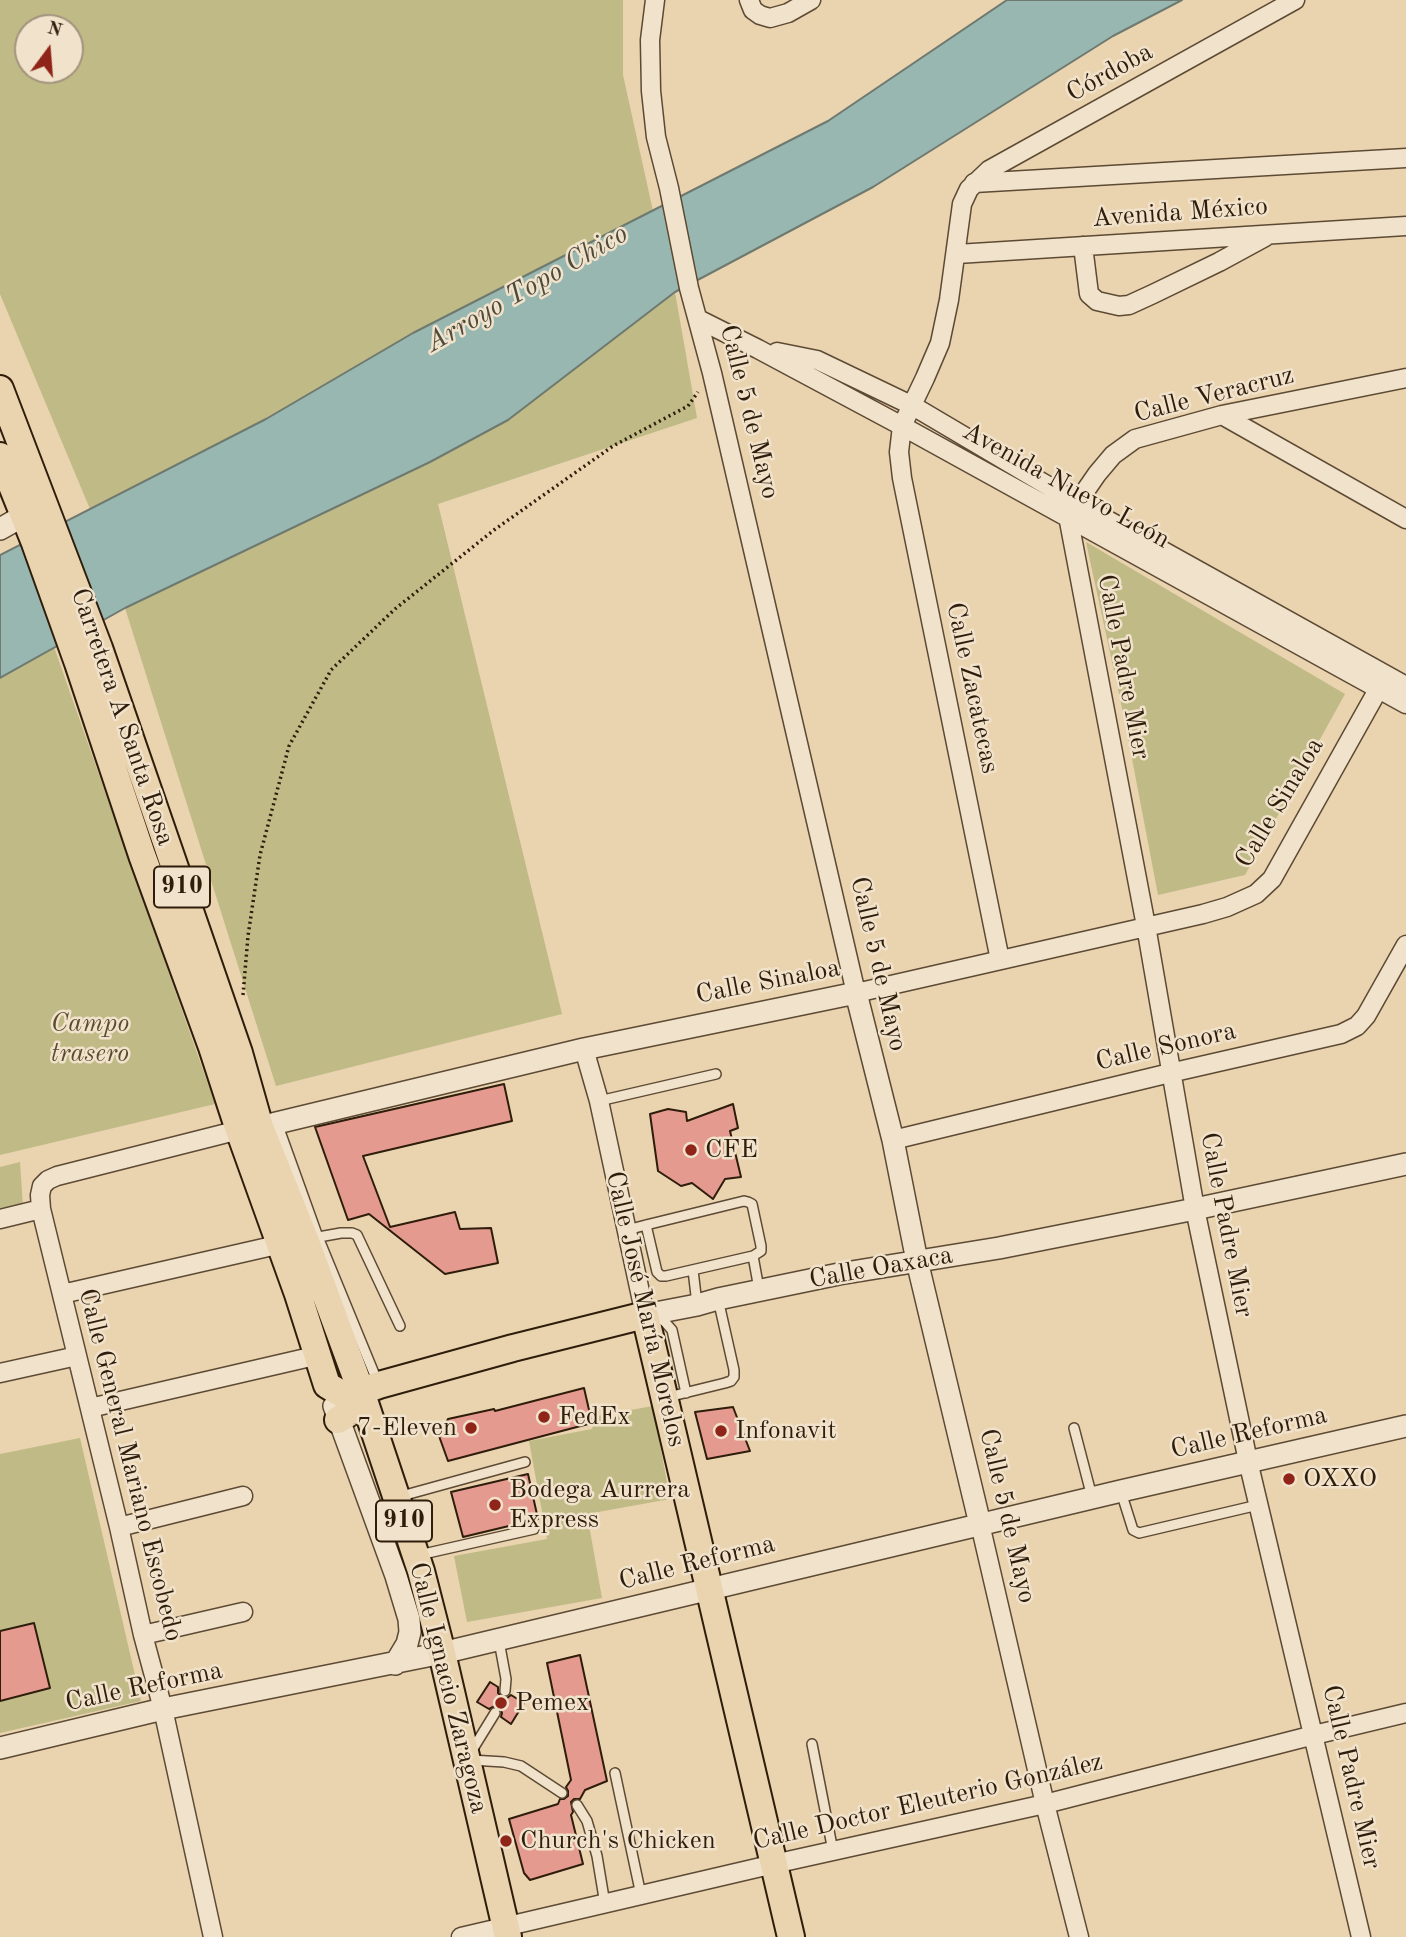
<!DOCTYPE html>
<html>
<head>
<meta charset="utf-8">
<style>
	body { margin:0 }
	#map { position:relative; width:1406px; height:1937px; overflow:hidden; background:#ead3af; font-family:"Old Standard TT",serif }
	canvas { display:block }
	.north { position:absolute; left:14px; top:14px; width:70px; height:70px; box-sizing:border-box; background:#f1e2cb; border:2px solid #a3937e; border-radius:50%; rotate:16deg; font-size:19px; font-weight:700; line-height:28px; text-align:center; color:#2e1d0b }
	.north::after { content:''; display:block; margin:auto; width:24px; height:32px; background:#8f2418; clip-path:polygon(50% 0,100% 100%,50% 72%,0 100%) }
</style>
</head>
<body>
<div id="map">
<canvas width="1406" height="1937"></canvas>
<div class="north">N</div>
</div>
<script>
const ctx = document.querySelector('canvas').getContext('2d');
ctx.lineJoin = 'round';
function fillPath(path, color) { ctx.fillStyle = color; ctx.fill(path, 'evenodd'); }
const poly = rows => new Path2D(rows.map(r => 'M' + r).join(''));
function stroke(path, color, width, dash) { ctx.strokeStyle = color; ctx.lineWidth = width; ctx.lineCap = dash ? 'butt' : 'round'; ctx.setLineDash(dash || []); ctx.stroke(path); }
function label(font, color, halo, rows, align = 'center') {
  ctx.font = font + ' "Old Standard TT",serif'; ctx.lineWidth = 5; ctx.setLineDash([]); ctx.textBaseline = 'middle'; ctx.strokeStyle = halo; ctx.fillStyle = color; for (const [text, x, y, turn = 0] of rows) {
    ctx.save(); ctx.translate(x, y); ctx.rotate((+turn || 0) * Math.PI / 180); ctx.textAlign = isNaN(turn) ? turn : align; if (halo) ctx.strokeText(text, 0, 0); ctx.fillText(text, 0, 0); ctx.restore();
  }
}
fillPath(poly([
	[0,0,623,0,623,75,653,211,266,419,90,509,0,294],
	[28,28,70,28,70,70,28,70],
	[675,292,697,418,438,504,562,1014,276,1086,125,608,430,462,508,420],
	[1086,542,1345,694,1245,875,1158,895,1125,722],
	[54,647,215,1104,0,1155,0,678],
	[20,1162,23,1207,0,1212,0,1167],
	[653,1406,670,1499,587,1514,602,1598,467,1622,454,1556,547,1539,529,1441,592,1429,597,1416],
	[80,1438,141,1701,0,1733,0,1454]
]), '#bfba86');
const water = poly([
	[1007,0,1182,0,1113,36,873,187,675,292,508,420,430,462,125,608,0,678,0,555,266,419,413,333,828,121,1007,0]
]);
fillPath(water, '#99b7b1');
stroke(water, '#6e796f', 2);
const building = poly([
	[504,1084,512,1121,363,1156,390,1227,455,1212,460,1229,491,1228,498,1263,445,1274,369,1214,348,1220,315,1127,504,1084],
	[733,1104,738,1128,730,1131,741,1177,725,1179,713,1199,692,1183,681,1186,658,1171,650,1114,668,1109,686,1112,687,1121,733,1104],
	[584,1388,592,1423,448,1461,439,1436,448,1419,494,1409,495,1411,584,1388],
	[733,1407,750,1451,707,1459,695,1412,733,1407],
	[528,1474,538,1519,463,1537,451,1492,528,1474],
	[34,1623,50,1688,0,1701,0,1631,34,1623],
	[580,1655,607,1781,585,1790,580,1799,574,1799,571,1802,573,1812,571,1815,583,1864,530,1880,524,1873,509,1819,558,1804,560,1799,564,1799,568,1796,568,1791,566,1787,571,1780,547,1663,580,1655],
	[490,1682,498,1687,498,1693,502,1697,507,1698,511,1695,524,1703,511,1724,501,1717,502,1713,499,1707,495,1706,489,1709,477,1702,490,1682]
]);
fillPath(building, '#e59a8f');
stroke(building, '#2e1d0b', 2);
const service = poly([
	[599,1101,716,1074],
	[277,1123,318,1237,378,1383],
	[627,1230,646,1225,744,1201,748,1202,752,1204,761,1246,761,1251,753,1256,666,1276,661,1276,657,1272,646,1225],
	[313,1238,341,1233,352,1233,357,1235,400,1326],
	[753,1256,759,1289],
	[693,1270,697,1304],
	[653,1317,664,1321,672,1330,686,1393],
	[668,1397,725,1383,731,1381,734,1377,734,1370,718,1299],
	[1074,1428,1092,1497],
	[1121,1492,1133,1530,1139,1533,1258,1505],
	[398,1497,525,1462],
	[419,1555,534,1529],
	[499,1641,506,1679,505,1691],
	[812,1744,833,1851],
	[471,1752,495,1713],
	[471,1760,504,1762,521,1766,562,1793],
	[615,1773,641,1895],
	[577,1805,587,1821,597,1856,605,1904]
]);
const minor = poly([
	[655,0,650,40,651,91,656,137,669,188,689,288,712,373,856,993,1203,914,1227,907,1256,894,1272,879,1379,688],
	[749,0,753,10,760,15,770,18,788,13,811,0],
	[974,183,1406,158],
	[1083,246,1089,294,1097,301,1119,306,1129,305,1153,294,1219,262,1265,237],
	[957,254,1406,226],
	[698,319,758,349,902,426,1406,704],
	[777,352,817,360,913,406,1077,503,1406,686],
	[1222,415,1406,519],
	[1000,960,902,478,899,452,902,426,925,378,940,343,949,300,962,204,969,189,989,170,1295,0],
	[584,1049,599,1101,645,1315],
	[893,1140,1170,1073,1341,1034,1357,1026,1366,1016,1406,945],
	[41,1209,119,1527,143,1635,163,1709,213,1937],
	[0,1219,41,1209,40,1195,42,1186,48,1180,57,1176,239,1130],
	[62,1294,290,1242],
	[0,1373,77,1356],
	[90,1408,319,1355],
	[980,1524,1045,1804,1079,1937],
	[119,1527,243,1496],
	[143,1635,243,1612],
	[461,1937,774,1864,1045,1804,1314,1735,1406,1713],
	[1361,1937,1248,1461,1195,1209,1146,926,1068,516,1097,474,1113,455,1135,439,1222,415,1406,378]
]);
const tertiary = poly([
	[0,529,23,516],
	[260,1127,584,1049,856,993,893,1140,917,1261,980,1524],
	[645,1315,697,1305,718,1299,839,1274,999,1248,1195,1209,1406,1164],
	[334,1406,396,1576,409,1619,410,1632,407,1644,395,1664],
	[0,1748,163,1709,442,1653,1121,1491,1406,1426]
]);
const primary = poly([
	[0,389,99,648,239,1053,260,1127,305,1239,361,1391,421,1571,442,1653,508,1937],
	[0,456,35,543,78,663,142,855,212,1047,239,1130,298,1294,327,1385,345,1396,351,1395,379,1385,513,1348,645,1315,791,1937],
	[338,1420,352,1411,367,1410]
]);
stroke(service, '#5d4a34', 12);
stroke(minor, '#5d4a34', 21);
stroke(tertiary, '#5d4a34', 24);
stroke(primary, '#2e1d0b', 30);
stroke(poly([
	[243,995,248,936,260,855,289,746,331,670,395,609,494,530,613,446,688,406,698,392]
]), '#2e1d0b', 3.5, [2, 3.5]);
stroke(service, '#f1e2cb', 9);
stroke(minor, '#f1e2cb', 18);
stroke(tertiary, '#f1e2cb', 21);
stroke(primary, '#ead3af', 26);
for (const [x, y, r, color] of [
	[691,1150,7,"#8f2418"],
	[544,1417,7,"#8f2418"],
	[471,1428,7,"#8f2418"],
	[721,1431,7,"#8f2418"],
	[1289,1479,7,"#8f2418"],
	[495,1505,7,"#8f2418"],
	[501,1703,7,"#8f2418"],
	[506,1841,7,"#8f2418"]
]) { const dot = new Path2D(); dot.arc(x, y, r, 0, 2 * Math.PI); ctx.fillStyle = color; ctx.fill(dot); stroke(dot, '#f1e2cb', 2.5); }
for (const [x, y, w] of [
	[182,887,56],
	[404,1521,56]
]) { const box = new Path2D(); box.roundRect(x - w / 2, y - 20.5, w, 41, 5); ctx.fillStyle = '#f1e2cb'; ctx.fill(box); stroke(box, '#2e1d0b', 2); }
label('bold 24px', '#2e1d0b', null, [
	["910",182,887],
	["910",404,1521]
]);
label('26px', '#2e1d0b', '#f1e2cb', [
	["Córdoba",1110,73,-29],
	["Avenida México",1180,213,-4],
	["Calle Veracruz",1214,395,-14],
	["Calle 5 de Mayo",749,412,76],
	["Avenida Nuevo León",1066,486,29],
	["Calle Padre Mier",1123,667,79],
	["Calle Zacatecas",972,688,78],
	["Carretera A Santa Rosa",122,717,71],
	["Calle Sinaloa",1280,803,-59],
	["Calle 5 de Mayo",878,964,77],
	["Calle Sinaloa",768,982,-11],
	["Calle Sonora",1166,1047,-13],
	["Calle Padre Mier",1226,1225,79],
	["Calle Oaxaca",881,1268,-10],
	["Calle José María Morelos",645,1309,77],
	["Calle Reforma",1249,1433,-13],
	["Calle General Mariano Escobedo",130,1465,76],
	["Calle 5 de Mayo",1007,1516,77],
	["Calle Reforma",697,1563,-14],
	["Calle Reforma",144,1687,-12],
	["Calle Ignacio Zaragoza",448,1688,76],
	["Calle Padre Mier",1351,1777,77],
	["Calle Doctor Eleuterio González",928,1802,-13]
]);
label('italic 26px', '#5a4c30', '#f1e2cb', [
	["Campo",90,1024],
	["trasero",90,1054]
]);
label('26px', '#2e1d0b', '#f1e2cb', [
	["CFE",705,1150],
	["FedEx",558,1417],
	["7-Eleven",457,1428,"right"],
	["Infonavit",735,1431],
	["OXXO",1303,1479],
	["Bodega Aurrera",509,1490],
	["Express",509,1520],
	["Pemex",515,1703],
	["Church's Chicken",520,1841]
], 'left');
label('italic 28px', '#4e4b3d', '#f1e2cb', [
	["Arroyo Topo Chico",527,289,-30]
]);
</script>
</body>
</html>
